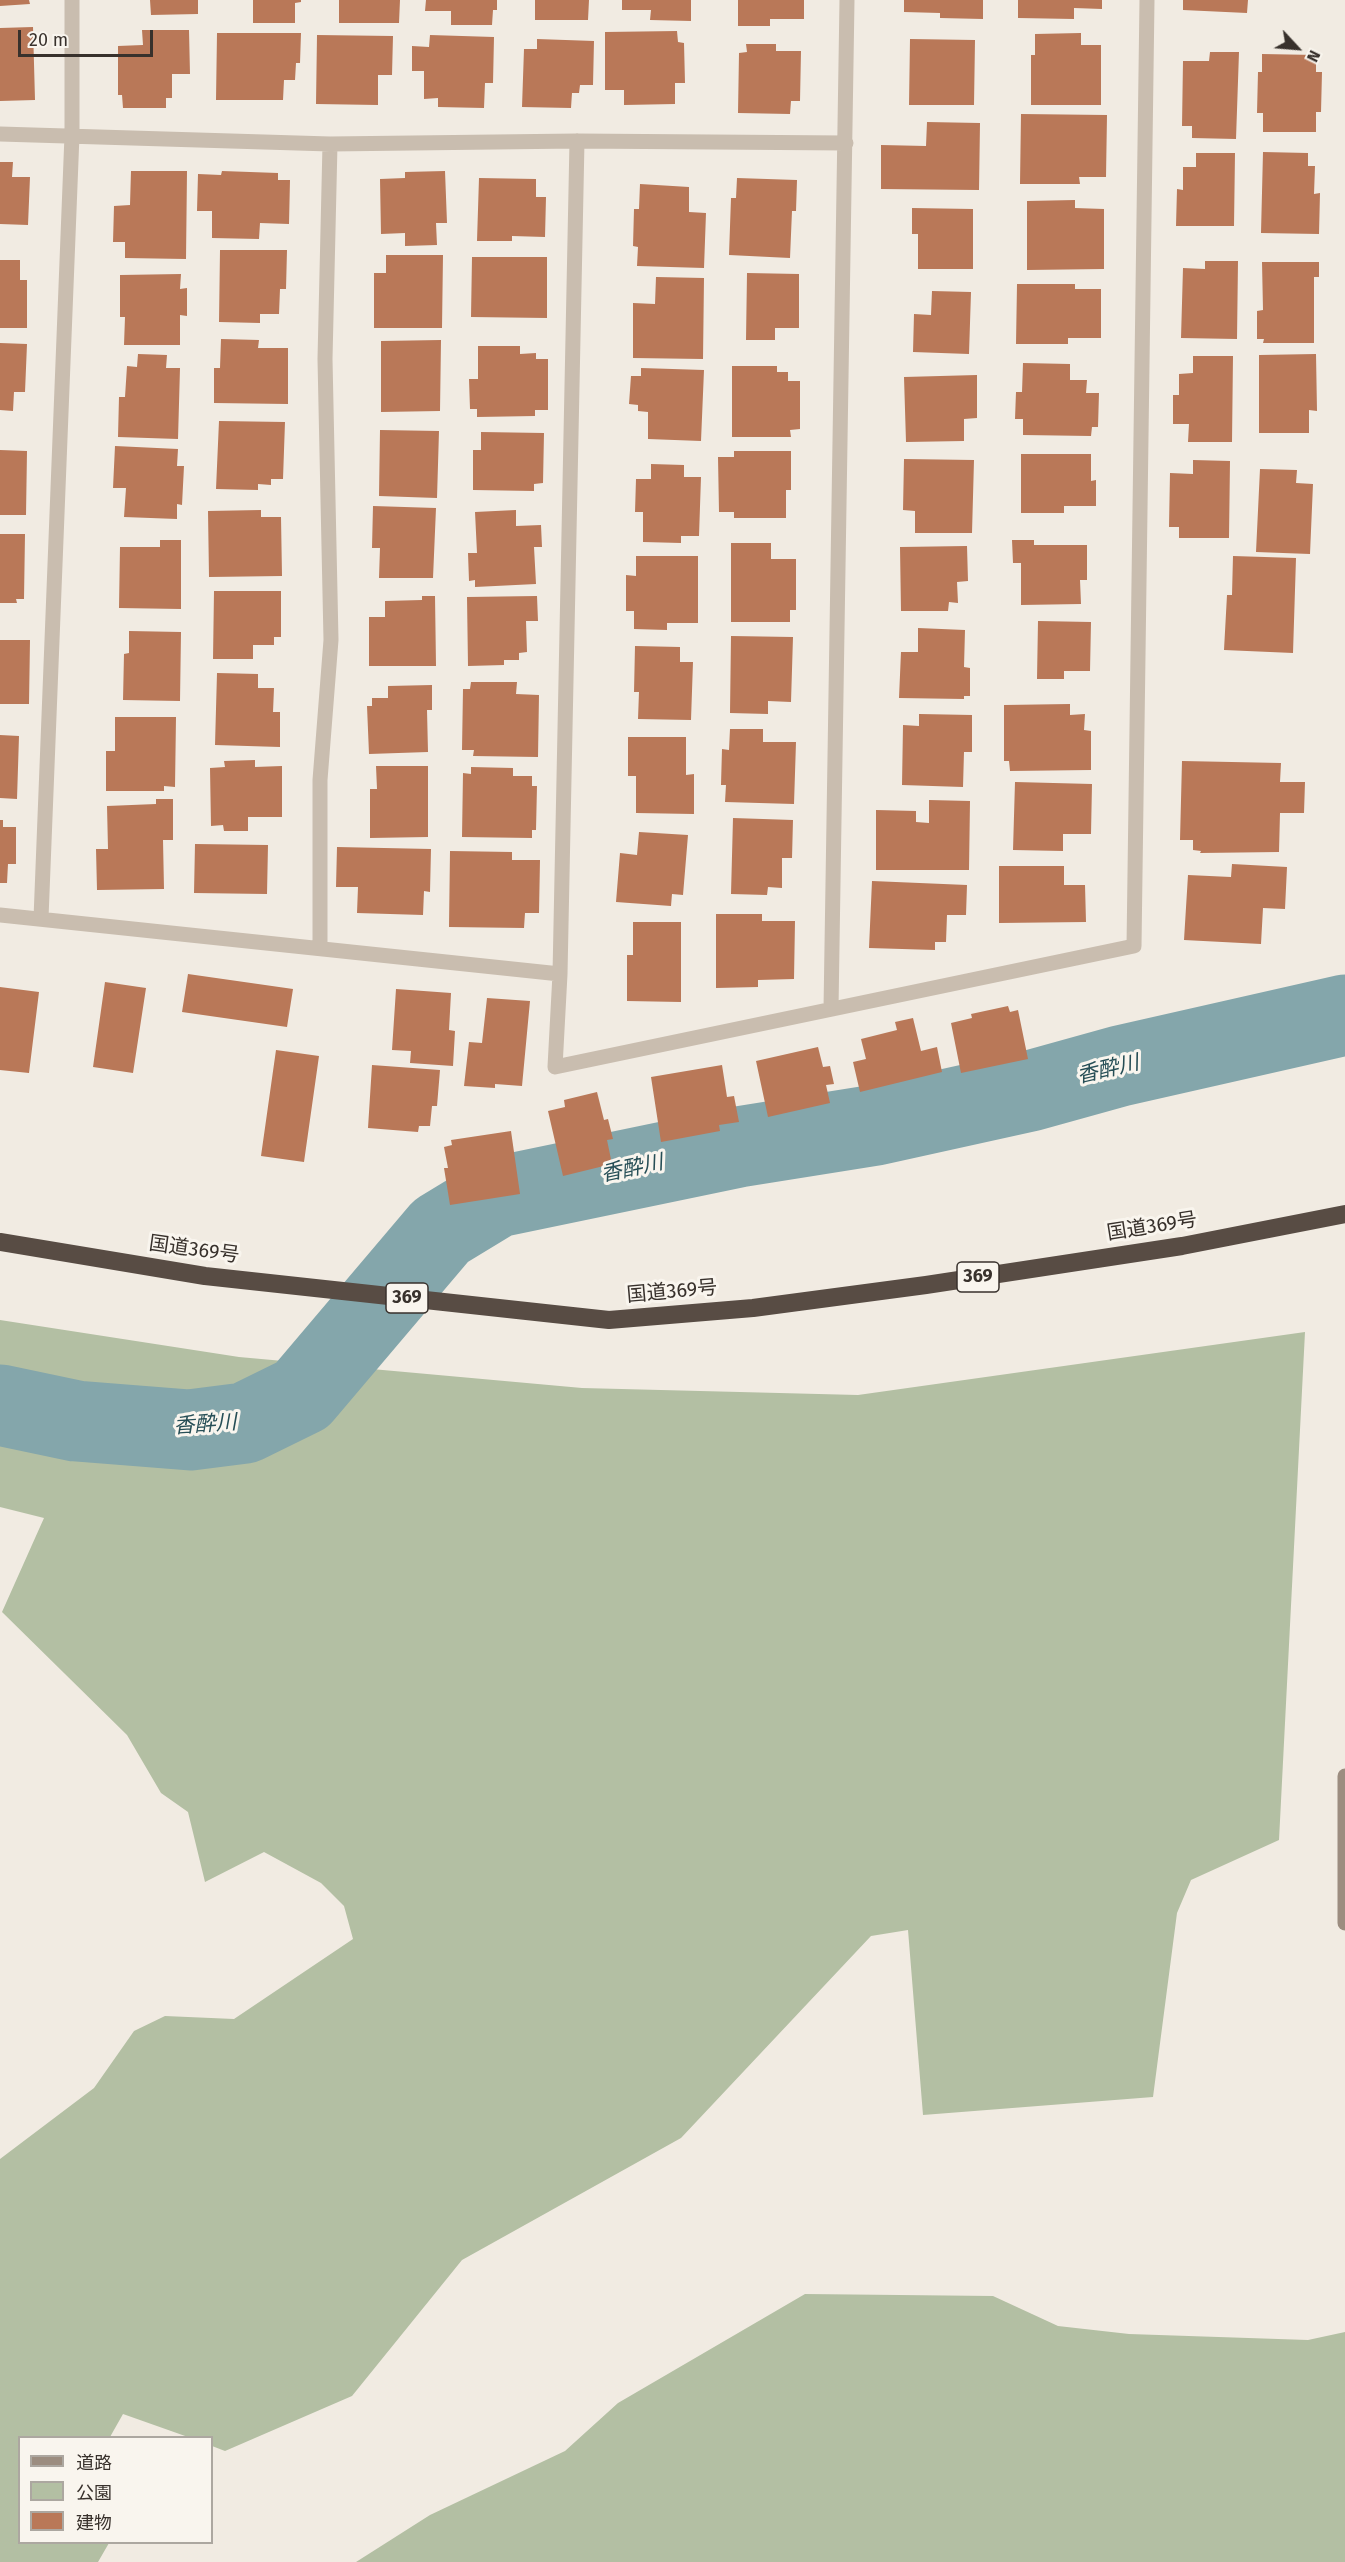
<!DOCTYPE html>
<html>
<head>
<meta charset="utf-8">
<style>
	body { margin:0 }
	#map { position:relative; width:1345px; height:2562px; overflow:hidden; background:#f1ebe2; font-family:"Fira Sans","Noto Sans JP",sans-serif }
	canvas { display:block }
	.legend { position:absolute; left:18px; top:2436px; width:195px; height:108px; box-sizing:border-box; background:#f9f5ee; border:2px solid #aca7a0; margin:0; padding:8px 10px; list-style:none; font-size:18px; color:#38312c }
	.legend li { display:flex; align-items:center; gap:12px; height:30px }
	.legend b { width:30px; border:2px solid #aca7a0 }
	.north { position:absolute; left:1267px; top:18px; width:60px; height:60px; -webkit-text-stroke:4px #f9f5ee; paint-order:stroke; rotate:116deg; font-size:16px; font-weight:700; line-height:24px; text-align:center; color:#38312c }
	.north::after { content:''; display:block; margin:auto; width:21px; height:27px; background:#38312c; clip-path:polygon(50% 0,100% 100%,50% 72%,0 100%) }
	.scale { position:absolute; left:18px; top:30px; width:135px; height:27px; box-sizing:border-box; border:3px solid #38312c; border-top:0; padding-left:8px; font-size:18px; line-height:21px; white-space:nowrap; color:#38312c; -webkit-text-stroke:4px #f9f5ee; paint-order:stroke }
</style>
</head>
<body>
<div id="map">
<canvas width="1345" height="2562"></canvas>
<ul class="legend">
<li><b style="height:8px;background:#9c8d80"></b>道路</li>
<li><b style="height:16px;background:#b3bfa3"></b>公園</li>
<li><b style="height:16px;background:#b97858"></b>建物</li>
</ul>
<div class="north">N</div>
<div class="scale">20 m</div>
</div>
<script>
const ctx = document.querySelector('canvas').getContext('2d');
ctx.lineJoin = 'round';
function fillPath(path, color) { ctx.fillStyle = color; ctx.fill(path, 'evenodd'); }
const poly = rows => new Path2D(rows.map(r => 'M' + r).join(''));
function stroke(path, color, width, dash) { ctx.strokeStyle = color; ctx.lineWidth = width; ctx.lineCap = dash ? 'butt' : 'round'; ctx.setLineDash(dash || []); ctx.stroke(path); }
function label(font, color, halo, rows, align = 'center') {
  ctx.font = font + ' "Fira Sans","Noto Sans JP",sans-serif'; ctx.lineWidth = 6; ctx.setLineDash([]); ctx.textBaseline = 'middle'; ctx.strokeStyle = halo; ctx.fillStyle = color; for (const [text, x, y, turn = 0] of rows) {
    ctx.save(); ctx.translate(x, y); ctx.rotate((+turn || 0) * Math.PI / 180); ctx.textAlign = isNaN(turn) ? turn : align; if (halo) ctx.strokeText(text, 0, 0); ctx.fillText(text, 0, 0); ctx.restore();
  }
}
fillPath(poly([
	[0,1320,239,1357,582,1388,858,1395,1305,1332,1279,1840,1191,1880,1177,1913,1153,2097,923,2115,908,1930,871,1936,681,2138,462,2260,352,2396,225,2451,212,2446,212,2438,188,2437,123,2414,110,2437,20,2438,20,2542,109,2543,98,2562,0,2562,0,2159,94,2088,134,2031,165,2016,234,2019,353,1939,344,1906,321,1883,264,1852,205,1882,188,1812,161,1793,127,1735,2,1612,44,1518,0,1507],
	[805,2294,993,2296,1058,2326,1129,2334,1308,2340,1345,2332,1345,2562,356,2562,430,2515,565,2451,618,2403]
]), '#b3bfa3');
stroke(poly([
	[0,1405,76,1421,190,1430,245,1423,302,1395,441,1231,497,1197,738,1147,876,1125,1030,1091,1120,1066,1345,1015]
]), '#84a6ab', 81);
fillPath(poly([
	[0,0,29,0,30,4,0,6],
	[150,0,198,0,198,14,151,15],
	[253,0,301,0,301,2,295,3,295,23,253,23],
	[339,0,400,0,399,23,339,23],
	[426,0,497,0,497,10,493,10,492,25,451,25,451,11,425,11],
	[535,0,589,0,588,20,535,20],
	[622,0,691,0,691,21,650,20,651,10,622,10],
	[738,0,804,0,804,19,770,19,770,26,738,26],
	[904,0,983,0,983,19,940,18,940,13,904,12],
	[1018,0,1102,0,1102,9,1074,8,1074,19,1018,18],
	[1183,0,1248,0,1247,13,1183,10],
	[33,27,35,100,0,101,0,28],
	[142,30,189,30,190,74,172,74,172,98,166,98,166,108,123,108,122,95,118,95,118,46,143,45],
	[677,31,678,42,684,43,685,83,675,83,675,104,624,105,624,90,605,90,605,32],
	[217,33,301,33,300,63,296,63,295,80,284,80,283,100,216,100],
	[1081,33,1081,45,1101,45,1101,105,1031,105,1031,55,1035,55,1035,34],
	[317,35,393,36,392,75,378,75,378,105,316,104],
	[430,35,494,37,493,83,485,83,484,108,438,107,438,98,424,99,424,71,412,71,412,46,429,47],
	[537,39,594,41,593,85,580,85,579,93,572,93,571,108,522,107,524,49,537,49],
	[910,39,975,40,974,105,909,105],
	[746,44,776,44,776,51,801,51,800,101,791,101,790,114,738,113,739,53,747,52],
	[1210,52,1239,52,1236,139,1192,138,1192,126,1182,126,1183,61,1209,61],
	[1262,54,1316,55,1316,72,1322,72,1321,112,1316,112,1316,132,1263,132,1263,113,1257,113,1258,72,1262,72],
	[1021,114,1107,115,1106,177,1079,177,1080,184,1020,184],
	[927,122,980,123,979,190,881,189,881,145,926,146],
	[1263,152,1308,153,1308,166,1315,166,1314,194,1320,193,1319,234,1261,233],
	[1196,153,1235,153,1234,226,1176,226,1177,189,1183,190,1183,167,1196,167],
	[0,162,13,162,12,177,30,177,28,225,0,224],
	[131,171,187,171,186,259,125,258,125,242,113,242,114,206,130,205],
	[222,171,278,173,278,180,290,180,289,224,260,223,259,239,212,238,212,211,197,211,198,174,221,175],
	[445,171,447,223,436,223,437,245,405,246,405,233,381,234,380,179,405,178,405,172],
	[479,178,536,179,536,197,546,197,545,237,512,236,512,241,477,241],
	[737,178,797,180,796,211,792,211,790,258,729,255,731,198,736,198],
	[640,184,689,187,689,212,706,213,704,268,637,266,638,247,633,246,634,209,639,209],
	[1075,200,1075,208,1104,209,1104,269,1027,270,1027,201],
	[912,208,973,209,973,269,918,269,918,234,912,234],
	[220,250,287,250,286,289,280,289,279,314,260,314,260,323,219,322],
	[386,255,443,255,442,328,374,328,374,273,386,273],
	[472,257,547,257,547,318,471,317],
	[0,260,20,260,20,280,27,280,27,328,0,328],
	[1205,261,1238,261,1237,339,1181,338,1183,268,1205,269],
	[1262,262,1319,262,1319,277,1314,277,1314,343,1263,343,1264,339,1257,339,1257,311,1263,310],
	[747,273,799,274,799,328,775,328,775,340,746,340],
	[181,274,180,289,187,288,187,316,180,315,180,345,124,345,125,317,120,317,120,275],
	[656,277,704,278,703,359,633,358,633,303,655,304],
	[1017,284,1075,284,1075,289,1101,289,1101,338,1068,338,1068,344,1016,344],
	[932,291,971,292,969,354,913,352,914,314,931,315],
	[221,339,259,340,258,348,288,348,288,404,214,403,214,368,220,368],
	[441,340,440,411,381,412,381,341],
	[0,343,27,344,25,392,14,392,13,411,0,410],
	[478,346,520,346,520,354,536,353,536,359,548,359,548,410,535,410,535,416,477,417,477,409,470,409,469,379,478,379],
	[138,354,167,355,166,368,180,368,178,439,118,437,119,397,125,397,127,366,137,367],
	[1316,354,1317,411,1309,410,1309,433,1259,433,1259,355],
	[1193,356,1233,356,1232,442,1188,442,1189,424,1173,424,1173,395,1179,395,1179,374,1193,373],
	[1023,363,1070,364,1070,380,1087,380,1086,393,1099,393,1098,427,1092,427,1091,436,1023,435,1023,419,1015,419,1016,392,1022,392],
	[732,366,777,366,777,372,788,372,788,381,800,381,800,429,790,430,791,437,732,437],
	[641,368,704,370,701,441,648,439,648,412,638,411,638,405,629,404,631,376,641,376],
	[977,375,977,418,964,419,964,441,906,442,904,377],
	[219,421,285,422,283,479,271,479,271,485,258,484,258,490,216,489],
	[380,430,439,431,437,498,379,496],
	[481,432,544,433,543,483,534,484,534,491,473,490,473,450,481,450],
	[115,446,178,449,177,466,184,466,182,505,177,504,177,519,124,517,126,488,113,488],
	[0,450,27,451,26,515,0,515],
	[734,451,791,451,791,490,786,490,786,518,734,518,734,512,719,512,718,457,734,457],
	[1021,454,1091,454,1091,481,1096,480,1096,506,1064,506,1064,513,1021,513],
	[904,459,974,460,972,533,915,533,915,511,903,510],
	[1193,460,1230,461,1229,538,1179,538,1179,527,1169,527,1170,473,1193,474],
	[651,464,684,465,684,477,701,477,699,536,681,536,681,543,643,542,643,512,635,512,636,479,651,479],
	[1260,469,1297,470,1296,483,1313,484,1310,554,1256,552],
	[373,506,436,508,433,578,379,578,380,548,372,548],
	[261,510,261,517,281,517,282,576,209,577,208,511],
	[516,510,516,526,541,525,542,547,534,547,536,584,475,587,475,580,469,581,468,553,477,553,475,512],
	[0,534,25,534,24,599,16,599,17,603,0,603],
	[160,540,181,540,181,609,119,608,120,547,160,547],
	[1012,540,1034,540,1034,545,1087,545,1087,580,1080,580,1081,604,1021,605,1021,563,1013,563],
	[731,543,771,543,771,559,796,559,796,610,790,610,790,622,731,622],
	[967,546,968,581,957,582,958,603,949,602,948,611,901,611,900,547],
	[636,556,698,556,698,623,667,623,667,630,634,629,634,611,626,611,626,575,636,576],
	[1233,556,1296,558,1293,653,1224,650,1227,595,1232,595],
	[214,591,281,591,281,637,274,637,274,645,253,645,253,659,213,659],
	[422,596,435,596,436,666,369,666,369,617,385,617,385,601,422,600],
	[537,596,538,621,526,621,527,652,519,653,519,660,504,660,504,665,468,666,467,597],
	[1038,621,1091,622,1090,671,1064,671,1064,679,1037,679],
	[918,628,965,630,964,667,970,668,970,696,964,696,964,699,899,698,901,652,918,652],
	[129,631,181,632,180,701,123,700,124,654,129,653],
	[731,636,793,637,791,702,768,701,768,714,730,713],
	[0,640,30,640,29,704,0,704],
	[635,646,680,647,680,662,693,662,691,720,638,719,639,692,634,692],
	[217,673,258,674,258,688,274,688,273,712,280,712,280,747,215,745],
	[471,682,517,682,516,694,539,695,538,757,473,756,474,750,462,750,463,689,470,689],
	[432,685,432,710,427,710,428,752,369,754,367,706,372,706,372,698,388,698,388,686],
	[1070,704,1070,715,1085,714,1084,730,1091,731,1091,770,1010,771,1009,761,1004,761,1004,705],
	[919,714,972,715,972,752,964,752,963,787,902,785,903,725,919,726],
	[115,717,176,717,175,787,164,786,164,791,106,791,106,751,115,751],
	[730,729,763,729,763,742,796,742,794,804,725,802,726,785,721,785,722,749,729,750],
	[0,735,19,736,17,799,0,798],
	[628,737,686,737,686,775,694,774,694,814,636,813,636,776,628,776],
	[255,760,255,767,282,766,282,817,248,817,248,831,224,831,223,825,211,826,210,768,225,767,224,761],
	[1182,761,1281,763,1280,782,1305,782,1304,813,1280,813,1279,852,1200,853,1201,851,1193,850,1193,840,1180,840],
	[376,766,428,766,428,837,370,838,370,789,377,789],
	[471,767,513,768,513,776,532,776,532,786,537,786,536,830,532,830,532,838,462,837,463,773,471,774],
	[1015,782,1092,784,1091,834,1063,834,1063,851,1013,850],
	[156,799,173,799,173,840,163,840,164,889,97,890,96,849,108,849,107,806,156,804],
	[929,800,970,801,969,870,876,870,876,810,916,811,916,822,929,823],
	[733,818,793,820,792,858,782,858,782,888,768,887,767,895,731,894],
	[0,820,3,820,3,827,16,827,16,864,8,864,7,883,0,883],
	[639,832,688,835,683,895,672,894,671,906,616,902,620,853,637,855],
	[195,844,268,845,267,894,194,893],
	[337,847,431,849,430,892,424,891,423,915,357,913,358,887,336,887],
	[450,851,512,852,512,860,540,860,539,913,525,913,524,928,449,927],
	[1232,864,1287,867,1285,909,1263,908,1261,944,1184,940,1188,875,1231,877],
	[999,866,1064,866,1064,885,1085,885,1086,922,999,923],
	[872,881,967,885,966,915,947,915,946,942,935,942,935,950,869,948],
	[716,914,762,914,762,921,795,921,794,979,758,980,758,987,716,988],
	[633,922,681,922,681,1002,627,1001,627,955,633,955],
	[188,974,293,989,287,1027,182,1012],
	[105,982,146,988,133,1073,93,1067],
	[0,987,39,992,29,1073,0,1070],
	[396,989,451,993,449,1030,455,1031,453,1066,410,1063,411,1051,392,1050],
	[487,998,530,1001,522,1086,495,1084,495,1088,464,1086,469,1042,482,1043],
	[1008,1006,1010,1012,1018,1010,1028,1059,961,1073,951,1023,972,1018,971,1014],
	[913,1018,921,1051,937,1047,942,1072,860,1092,853,1062,866,1059,861,1039,897,1030,895,1022],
	[818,1047,823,1067,830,1066,834,1084,826,1085,830,1103,768,1117,756,1061],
	[276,1050,319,1056,304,1162,261,1156],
	[372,1065,440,1070,437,1106,432,1106,430,1126,419,1126,418,1132,368,1128],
	[722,1065,727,1097,734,1096,739,1122,719,1125,720,1131,661,1142,651,1077],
	[597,1092,604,1120,608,1119,613,1139,607,1140,612,1164,563,1176,548,1111,565,1107,564,1100],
	[511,1131,520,1194,450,1205,444,1168,448,1168,444,1147,452,1145,451,1140]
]), '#b97858');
stroke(poly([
	[0,134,330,144,577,141,846,143],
	[577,141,560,974,555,1067,1134,946,1147,0],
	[0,915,560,974],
	[41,918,72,135,72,0],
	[320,948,320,780,331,640,325,359,330,144],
	[831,1009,847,0]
]), '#c9bdaf', 15);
stroke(poly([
	[1345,1776,1345,1923]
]), '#9c8d80', 15);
stroke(poly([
	[0,1242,205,1276,609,1320,753,1308,926,1285,1182,1246,1345,1214]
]), '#584c44', 18);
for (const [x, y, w] of [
	[978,1277,42],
	[407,1298,42]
]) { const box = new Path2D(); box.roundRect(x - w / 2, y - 15, w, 30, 4.5); ctx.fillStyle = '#f9f5ee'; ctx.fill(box); stroke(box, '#38312c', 1.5); }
label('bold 18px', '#38312c', null, [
	["369",978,1277],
	["369",407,1298]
]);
label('20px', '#38312c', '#f9f5ee', [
	["国道369号",1152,1227,-9],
	["国道369号",194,1250,8],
	["国道369号",672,1292,-5]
]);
label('italic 21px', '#264e56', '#f9f5ee', [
	["香酔川",1108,1070,-13],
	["香酔川",632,1169,-12],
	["香酔川",205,1425,-4]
]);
</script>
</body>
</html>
